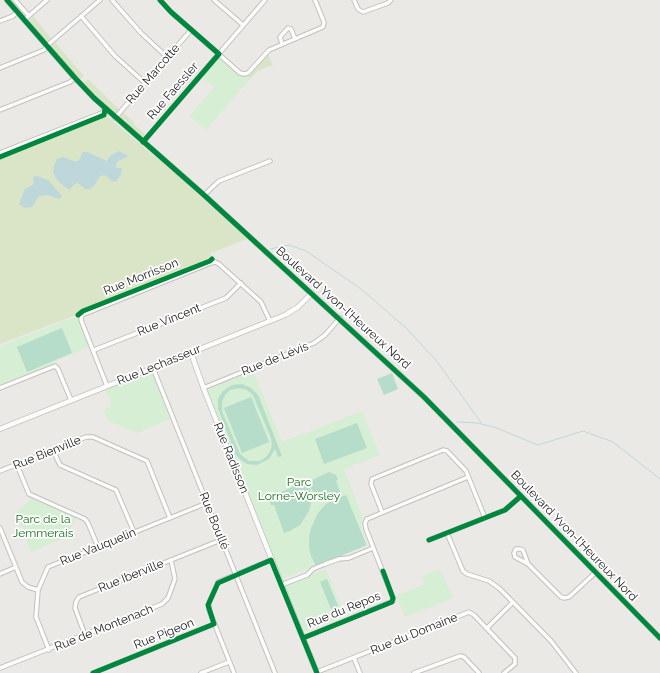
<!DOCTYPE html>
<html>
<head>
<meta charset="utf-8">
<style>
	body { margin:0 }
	canvas { display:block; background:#ebe9e6 }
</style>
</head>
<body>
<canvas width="660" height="673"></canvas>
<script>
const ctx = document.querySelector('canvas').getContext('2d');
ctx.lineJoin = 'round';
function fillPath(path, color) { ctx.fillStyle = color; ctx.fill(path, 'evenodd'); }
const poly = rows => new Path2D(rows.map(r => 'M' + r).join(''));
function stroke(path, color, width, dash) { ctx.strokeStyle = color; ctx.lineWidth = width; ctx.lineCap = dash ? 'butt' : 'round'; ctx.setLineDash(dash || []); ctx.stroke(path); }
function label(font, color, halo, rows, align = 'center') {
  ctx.font = font + ' Raleway,sans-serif'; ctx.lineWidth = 3.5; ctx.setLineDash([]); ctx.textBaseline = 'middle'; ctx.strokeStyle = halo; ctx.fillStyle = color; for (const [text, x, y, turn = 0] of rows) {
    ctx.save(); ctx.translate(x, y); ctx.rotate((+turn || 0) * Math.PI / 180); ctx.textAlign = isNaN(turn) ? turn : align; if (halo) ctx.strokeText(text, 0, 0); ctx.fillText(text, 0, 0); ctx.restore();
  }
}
fillPath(poly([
	[33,16,51,38,47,42,45,41,29,22],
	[55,42,84,76,80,79,78,78,51,48,51,45],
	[268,54,273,66,270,66,258,71,250,79,247,76,251,74],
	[88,79,119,109,116,113,113,113,84,86,84,83],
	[123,112,135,123,133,124,145,134,143,137,140,136,125,123,127,121,125,119,123,121,120,118,120,117],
	[106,115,180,178,247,239,211,253,210,259,80,311,76,315,0,344,0,158]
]), '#dae5c8');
fillPath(poly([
	[218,59,221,59,239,75,247,76,250,79,206,130,189,116,214,88,202,77],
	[79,316,79,319,90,347,57,360,54,364,0,386,0,346,69,319],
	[253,371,282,442,362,411,380,455,344,469,363,518,361,523,361,529,368,545,282,579,207,390,208,389],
	[150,372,152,373,170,419,137,433,108,421,103,410,112,406,105,390],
	[31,498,76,517,67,537,31,552,16,513],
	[326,569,345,615,305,631,285,585],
	[440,569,453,598,405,617,398,599,396,596,425,584,422,576]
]), '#d6eed4');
fillPath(poly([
	[62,328,72,353,27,372,17,347],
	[392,373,398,389,384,395,377,379],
	[242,384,251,388,258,395,282,456,278,457,275,449,269,459,257,465,247,464,241,460,236,455,218,409,218,399,223,391,232,385],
	[238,388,247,390,253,395,271,438,272,445,270,452,266,457,260,461,249,461,240,454,222,411,222,402,225,395,230,390],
	[251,397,269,442,242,453,224,408],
	[357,423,367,448,324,464,315,439],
	[329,472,336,475,338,480,336,481,341,494,337,498,346,495,366,544,365,546,316,566,311,556,309,547,309,537,311,528,318,513,326,504,333,500,326,500,316,496,310,487,310,481],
	[307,480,310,489,312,498,309,511,300,525,290,531,284,533,274,505,271,505,269,500,272,493,277,491,279,493],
	[327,579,338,606,331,609,320,582]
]), '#b6ddc9');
fillPath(poly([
	[119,151,127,155,128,157,118,161,116,165,116,168,122,168,121,174,116,182,112,181,105,175,100,176,94,186,90,189,85,189,78,183,75,184,69,190,58,181,53,173,54,166,57,159,63,157,76,162,80,159,83,152,87,152,107,161,111,155],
	[34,176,37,176,48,180,62,196,59,199,48,195,39,196,32,207,25,208,19,204,25,189,34,184,33,179]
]), '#bdd7db');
stroke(poly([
	[270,249,289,245,306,251,361,289,406,328,436,360,482,424],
	[457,422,477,423,494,427,538,445,583,431,613,442,660,479]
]), '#bdd7db', 1);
const minor = poly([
	[15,0,29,16],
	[112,0,141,33,167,57],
	[160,0,171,12,240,73,244,74,248,73,269,50,323,27,324,22,315,0],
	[214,0,243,25],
	[354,0,358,9,363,12,388,3,391,0],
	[81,16,115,56,145,83],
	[24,20,47,0],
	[0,21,13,16,17,12],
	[282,44,280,37,288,28,291,29,295,39],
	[0,68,44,50,50,43,100,0],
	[0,110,70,82,75,78],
	[115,118,191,30],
	[143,142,265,0],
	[0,153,102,113,105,109],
	[204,195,219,181,270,161],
	[94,350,226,298,241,283],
	[153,368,275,673],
	[107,386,81,320,82,315,211,263,215,262,219,264,261,302,270,321],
	[0,388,55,366,58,369,71,400],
	[203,388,314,343,325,335,340,318],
	[53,450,60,465,116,490,134,532],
	[17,465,29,494,85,519,88,523,98,547],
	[0,471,86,437,93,437,147,461,170,518],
	[382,512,371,484,372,479,443,450,447,451,466,471,485,518],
	[0,528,22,582,28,587,38,590],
	[447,533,463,571,467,574,489,581,500,589,551,641,576,673],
	[429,540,505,510,521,496],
	[528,564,523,550,520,549,516,549,514,553,515,557,528,564,561,597,564,598,569,597,596,572],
	[0,574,16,567],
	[281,585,307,575,313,569,325,564,339,559,349,558,373,548],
	[487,628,513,602],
	[85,635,75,608,76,602,79,597,221,540],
	[303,638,393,601,393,598,366,529,365,523,367,519,468,477],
	[49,650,36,617,38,590,48,567,207,503],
	[354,658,360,673],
	[0,668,162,604,168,598,175,579,171,560],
	[317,672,469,612,474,615,515,658,515,664,504,673],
	[93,673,214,624],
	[201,673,229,662],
	[234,673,209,610,209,603,218,582,271,560],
	[414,673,460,656,464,657,479,673]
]);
const tertiary = poly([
	[7,0,75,78,94,98,204,195,424,397,660,638],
	[191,353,205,392,317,673],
	[0,429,285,315,298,307,312,293]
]);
stroke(minor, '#c1c0be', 5.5);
stroke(tertiary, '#c1c0be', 6);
stroke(minor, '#fcfcfb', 3.5);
stroke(tertiary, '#fcfcfb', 4.5);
stroke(poly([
	[7,0,75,78,94,98,204,195,424,397,660,638],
	[143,142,219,54,171,12,160,0],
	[0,157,104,115,105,109],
	[78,315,83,311,210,261,212,259],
	[429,540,505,510,521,496],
	[303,638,392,602,393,598,383,571],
	[93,673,214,624,208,605,218,583,271,560,317,673]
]), '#00873e', 5);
label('12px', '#1d1d1d', '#fff', [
	["Rue Marcotte",153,74,-49],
	["Rue Faessler",173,91,-49],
	["Rue Morrisson",141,277,-22],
	["Boulevard Yvon-l'Heureux Nord",343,308,42],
	["Rue Vincent",169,320,-22],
	["Rue de Lévis",275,359,-22],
	["Rue Lechasseur",159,365,-22],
	["Rue Bienville",47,453,-22],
	["Rue Radisson",231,458,68],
	["Rue Boullé",214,521,68],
	["Boulevard Yvon-l'Heureux Nord",574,536,46],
	["Rue Vauquelin",98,547,-22],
	["Rue Iberville",131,576,-22],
	["Rue du Repos",344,610,-22],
	["Rue de Montenach",104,628,-22],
	["Rue Pigeon",164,634,-22],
	["Rue du Domaine",414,634,-22]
]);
label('12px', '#176f19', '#fff', [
	["Parc",299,482],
	["Lorne-Worsley",299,496],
	["Parc de la",43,519],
	["Jemmerais",43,533]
]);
</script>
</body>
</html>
